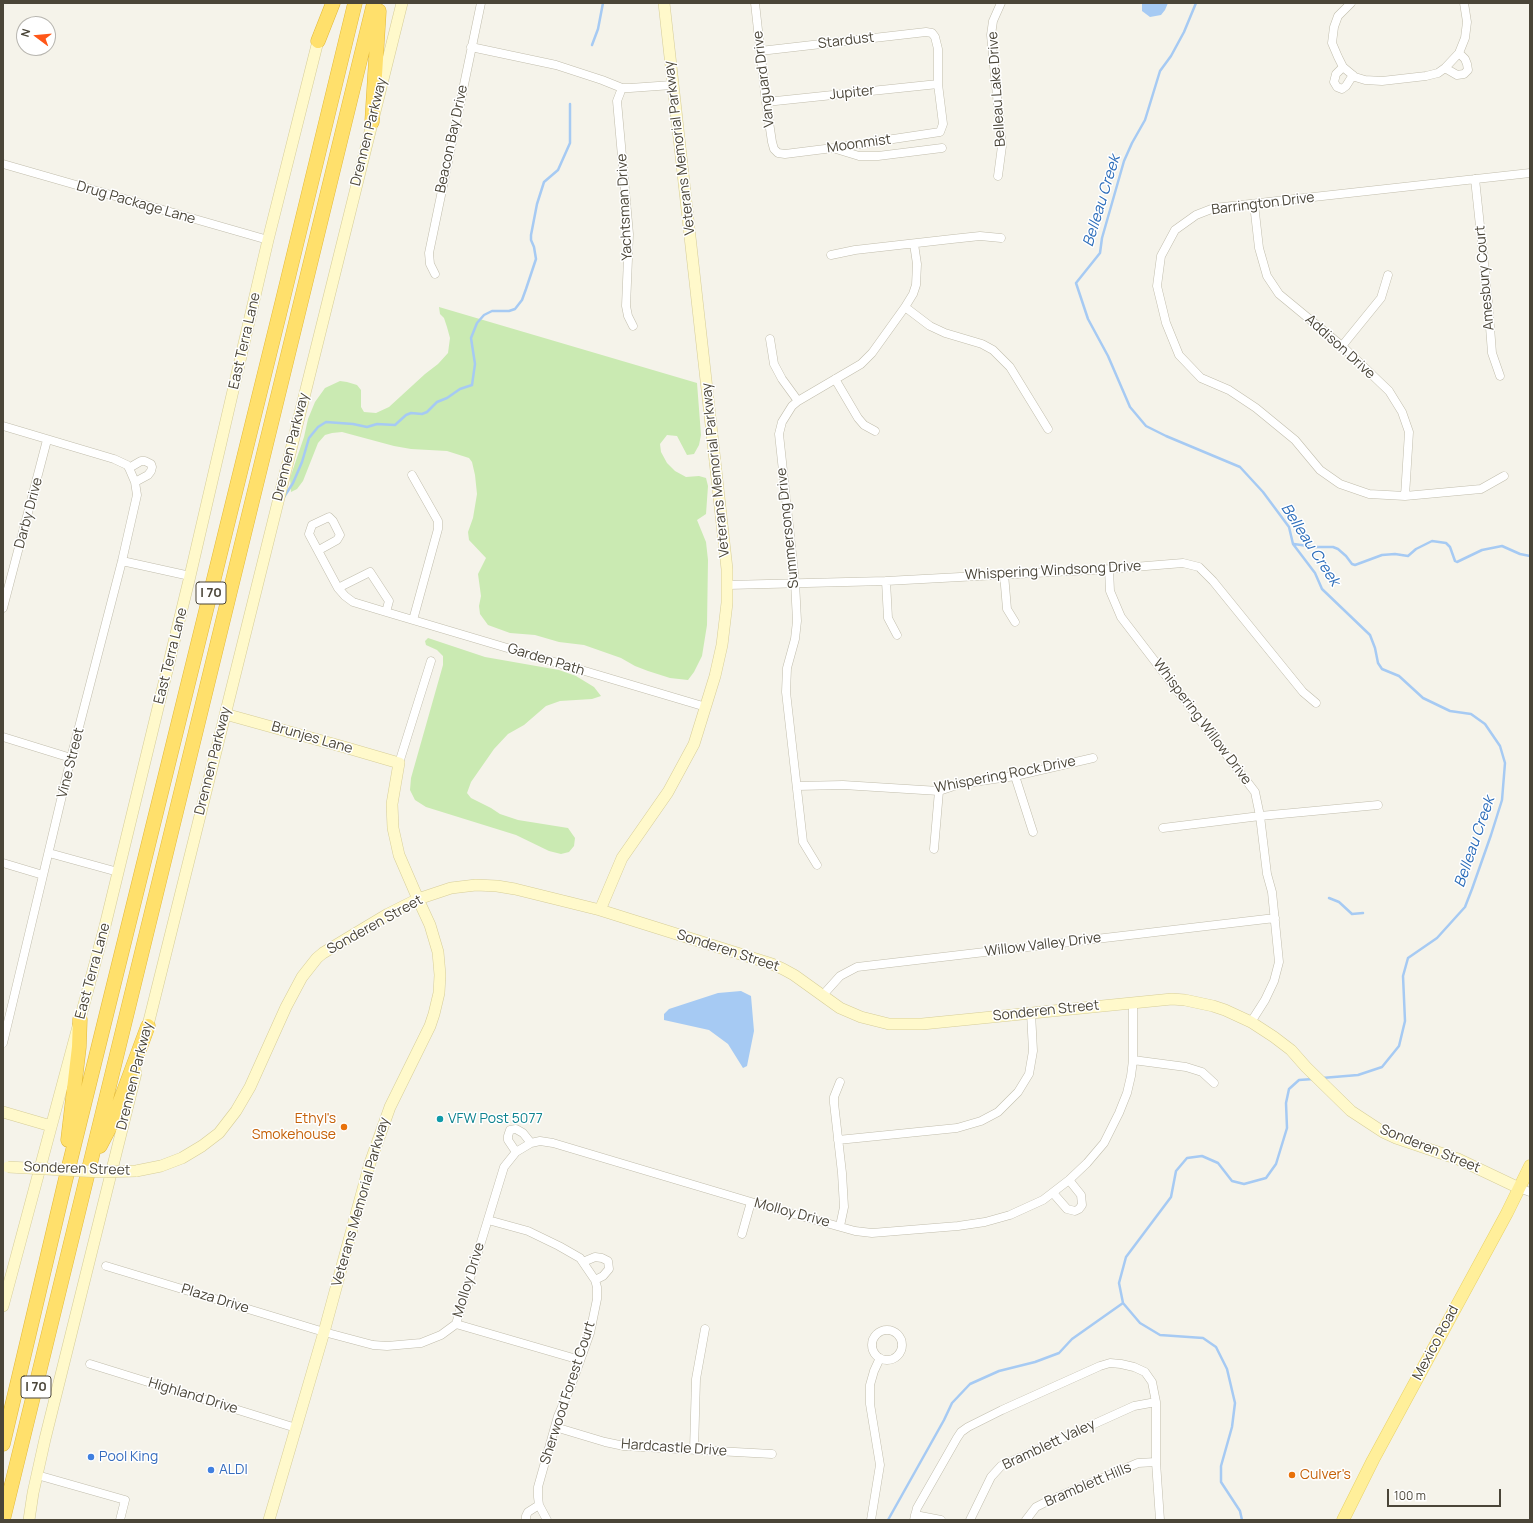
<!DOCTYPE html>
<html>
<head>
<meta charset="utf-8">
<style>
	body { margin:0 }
	#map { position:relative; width:1533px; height:1523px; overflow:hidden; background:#f5f3ea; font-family:Manrope,sans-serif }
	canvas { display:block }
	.frame { position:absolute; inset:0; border:4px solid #4a4538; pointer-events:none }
	.north { position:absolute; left:16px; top:16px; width:40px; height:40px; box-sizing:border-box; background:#fff; border:1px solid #b7b5af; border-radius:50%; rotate:286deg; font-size:11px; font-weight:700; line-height:16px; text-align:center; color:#4a4538 }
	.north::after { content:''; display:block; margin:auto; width:14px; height:18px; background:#ff5718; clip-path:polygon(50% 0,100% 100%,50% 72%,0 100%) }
	.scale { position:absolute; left:1387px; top:1489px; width:114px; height:18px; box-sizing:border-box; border:2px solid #4a4538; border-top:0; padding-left:5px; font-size:12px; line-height:14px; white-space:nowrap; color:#4a4538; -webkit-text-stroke:3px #fff; paint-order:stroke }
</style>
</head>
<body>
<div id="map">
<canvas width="1533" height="1523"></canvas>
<div class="frame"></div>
<div class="north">N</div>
<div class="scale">100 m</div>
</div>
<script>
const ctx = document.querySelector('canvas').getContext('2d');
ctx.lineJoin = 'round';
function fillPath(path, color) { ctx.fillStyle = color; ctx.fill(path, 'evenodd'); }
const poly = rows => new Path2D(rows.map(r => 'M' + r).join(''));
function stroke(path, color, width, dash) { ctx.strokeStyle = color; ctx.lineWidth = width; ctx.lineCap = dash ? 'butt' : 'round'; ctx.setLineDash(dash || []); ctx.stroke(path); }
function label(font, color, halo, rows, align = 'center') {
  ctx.font = font + ' Manrope,sans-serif'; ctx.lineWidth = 3; ctx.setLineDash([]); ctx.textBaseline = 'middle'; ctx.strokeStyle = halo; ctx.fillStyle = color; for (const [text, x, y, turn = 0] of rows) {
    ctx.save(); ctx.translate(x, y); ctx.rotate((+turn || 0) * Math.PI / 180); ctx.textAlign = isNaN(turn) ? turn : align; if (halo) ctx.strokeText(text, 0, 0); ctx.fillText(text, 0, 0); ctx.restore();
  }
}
fillPath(poly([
	[439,307,697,383,701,435,699,445,694,454,687,455,677,436,667,435,660,444,661,452,667,463,675,471,686,477,699,476,706,478,708,486,706,514,697,520,706,542,708,560,707,625,702,656,694,672,688,680,670,678,648,671,635,666,621,658,584,645,559,642,535,635,510,633,488,625,480,614,479,606,481,596,478,574,486,558,469,540,468,532,473,518,477,494,475,475,472,462,469,458,447,451,411,449,394,446,342,432,332,433,325,435,318,443,303,481,297,489,291,492,290,478,304,437,308,419,315,402,325,388,340,381,347,382,357,385,361,390,361,407,364,412,376,413,389,407,425,374,438,364,448,353,450,338,447,327,444,318,440,314],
	[428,638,485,657,559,670,576,676,594,687,601,696,592,699,560,701,546,706,524,725,508,734,494,749,471,782,467,793,471,798,491,808,500,814,518,820,568,828,575,838,574,846,569,852,561,854,549,851,516,835,426,807,415,800,410,790,411,778,443,665,443,656,437,650,426,645,425,641]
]), '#caeab2');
fillPath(poly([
	[1142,3,1168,3,1165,10,1161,15,1150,17,1142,11],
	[741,991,751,996,754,1031,747,1066,743,1068,728,1044,709,1030,664,1020,664,1014,669,1009,718,993]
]), '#a6caf3');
stroke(poly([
	[1196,3,1184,32,1171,56,1160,71,1145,120,1132,143,1124,161,1102,238,1100,253,1076,283,1088,319,1108,356,1130,407,1146,426,1166,436,1240,467,1263,492,1289,527,1293,544,1315,573,1322,589,1370,635,1375,648,1378,663,1382,669,1399,676,1423,698,1450,711,1471,714,1485,724,1500,746,1505,763,1502,800,1491,835,1472,889,1465,907,1437,938,1408,958,1403,976,1405,1021,1399,1046,1382,1067,1358,1075,1322,1078],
	[592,45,598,29,603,3],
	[284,497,293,483,302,462,309,438,318,427,326,422,353,424,367,427,377,424,395,425,406,415,411,413,422,414,427,412,437,402,447,398,460,389,472,385,475,364,471,338,477,323,484,315,492,311,509,311,515,309,522,300,526,289,536,259,534,247,531,240,531,235,537,204,544,182,558,170,570,143,570,104],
	[1294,544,1315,547,1333,547,1338,549,1346,556,1352,564,1355,565,1382,555,1395,554,1408,556,1416,549,1432,541,1446,543,1450,547,1455,561,1457,562,1482,550,1502,546,1520,554,1530,556],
	[1329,898,1339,902,1352,914,1363,913],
	[888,1520,944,1420,952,1403,970,1384,999,1371,1035,1362,1059,1353,1072,1339,1123,1303],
	[1242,1520,1240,1511,1221,1482,1221,1466,1232,1427,1235,1403,1227,1369,1216,1347,1203,1338,1160,1335,1140,1323,1123,1303,1119,1283,1126,1257,1171,1197,1176,1171,1187,1158,1202,1156,1218,1163,1232,1181,1244,1184,1266,1178,1276,1164,1287,1128,1286,1103,1289,1089,1299,1080,1313,1079]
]), '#a6caf3', 2.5);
const street = poly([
	[755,3,766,102,772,142,774,149,778,153,785,154,833,148,940,132,943,124,938,84,938,49,935,37,932,33,926,32,760,51],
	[1351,3,1338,16,1334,27,1332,43,1338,57,1343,67,1355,77,1365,80,1382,81,1426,76,1438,73,1445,68,1459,53,1465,38,1467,22,1464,3],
	[471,47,556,65,602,80,622,88,630,88,672,85],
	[1343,67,1336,74,1334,82,1337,87,1342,89,1346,86,1353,75],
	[1445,68,1457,75,1464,74,1468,70,1467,64,1465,59,1459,53],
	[622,88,617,101,629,234,626,306,628,316,633,326],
	[766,102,938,84],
	[836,149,859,156,878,156,942,148],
	[3,164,268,240],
	[998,176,1002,146,991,35,993,21,1001,3],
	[1475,179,1488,301,1492,353,1500,376],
	[1254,204,1259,248,1267,276,1279,294,1342,346,1389,391,1402,412,1409,432,1405,496],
	[831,255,855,250,952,239,980,236,1001,238],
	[435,274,430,264,429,253,481,3],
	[905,307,930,326,945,333,982,344,993,350,1010,367,1048,429],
	[770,339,774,364,782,379,798,401],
	[1342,346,1381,298,1388,275],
	[835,379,858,418,864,425,875,431],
	[3,426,114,459,127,465,129,468,135,482,137,495,122,561,71,758,3,1043],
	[129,468,141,461,145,461,151,464,152,467,151,471,148,475,135,482],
	[412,475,438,521,438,529,413,620],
	[1504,476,1481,489,1405,496,1369,494,1340,484,1320,470,1295,440,1256,408,1229,390,1201,378,1179,355,1166,323,1157,286,1161,256,1175,230,1196,215,1214,208,1530,173],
	[319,550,337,540,340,535,333,521,329,517,312,525,309,534,338,588],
	[122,561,190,576],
	[1109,569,1110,591,1121,617,1255,792,1260,816,1267,874,1272,892,1279,962,1274,981,1265,1000,1251,1022],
	[1004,574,1007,609,1015,622],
	[886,581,888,618,897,635],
	[728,585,886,581,1109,569,1183,563,1199,567,1213,581,1303,692,1316,703],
	[3,608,47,440],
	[386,612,389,601,370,572,338,588,345,596,353,602,386,612,706,707],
	[3,737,71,758],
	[399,763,431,661],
	[1015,776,1033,832],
	[797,786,843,785,939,791,960,784,1015,776,1093,758],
	[1163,828,1260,816,1378,805],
	[934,849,939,791],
	[49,853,118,872],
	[3,863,43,875],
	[817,865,803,842,786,692,787,668,795,639,797,621,795,582,779,434,782,422,792,406,798,401,861,364,872,353,905,307,913,294,916,285,917,264,914,244],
	[822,996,840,976,857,967,1275,918],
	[1133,1060,1186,1067,1202,1072,1214,1083],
	[838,1140,957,1128,981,1121,998,1112,1018,1092,1029,1074,1033,1051,1031,1013],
	[516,1152,508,1140,508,1136,510,1130,516,1129,523,1133,531,1143],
	[1519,1188,1530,1192],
	[1053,1193,1067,1209,1075,1211,1079,1209,1082,1205,1081,1195,1069,1180],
	[488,1220,528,1231,559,1246,580,1258,595,1280,597,1287,597,1299,590,1333,571,1386,558,1416,538,1487,538,1497,539,1505,547,1520],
	[840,1226,844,1207,842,1173,834,1103,834,1097,840,1082],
	[742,1234,751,1202],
	[583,1262,595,1257,602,1258,608,1261,609,1269,603,1276,595,1280],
	[106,1266,324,1332,373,1345,387,1346,421,1343,441,1335,456,1324,504,1167,516,1152,531,1143,540,1141,553,1143,751,1202,855,1231,872,1233,958,1226,985,1222,1010,1215,1043,1200,1069,1180,1087,1163,1104,1143,1119,1113,1127,1093,1131,1076,1133,1060,1133,1003],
	[456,1324,580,1360],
	'872 1345a15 15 0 1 1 30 0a15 15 0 1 1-30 0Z',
	[90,1364,296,1428],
	[555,1427,605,1442,624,1446,772,1454],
	[694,1450,696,1379,705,1329],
	[37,1475,125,1500,120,1520],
	[915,1515,941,1520],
	[526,1520,526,1516,528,1512,539,1505],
	[871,1520,880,1465,870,1404,870,1385,874,1371,880,1358],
	[914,1520,917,1508,957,1438,961,1432,968,1427,1002,1410,1100,1366,1110,1363,1121,1364,1134,1367,1145,1372,1152,1382,1156,1402,1156,1462,1160,1520],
	[970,1520,991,1477,1001,1466,1134,1406,1156,1402],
	[1026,1520,1036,1507,1046,1502,1138,1463,1156,1462]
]);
const secondary = poly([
	[225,714,344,747,399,763,392,804,393,828,399,855,418,899,430,925,438,952,440,975,439,993,434,1014,430,1026,390,1107,370,1163,324,1332,269,1520],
	[600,910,622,858,668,792,694,744,715,676,722,645,727,603,727,569,664,3],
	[146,1033,402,3],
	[3,1112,51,1126],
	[136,1171,161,1166,182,1158,202,1146,219,1133,236,1111,250,1087,286,1007,302,977,317,958,323,953,388,914,418,899,451,888,476,885,497,886,515,889,600,910,772,964,783,969,794,975,840,1008,861,1017,889,1024,922,1024,1172,999,1185,1000,1213,1006,1225,1010,1251,1022,1274,1037,1291,1050,1306,1067,1351,1111,1383,1132,1396,1138,1458,1159,1519,1188],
	[3,1306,105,926,190,576,268,240,320,33],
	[29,1520,33,1493,45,1439,136,1073]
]);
const primary = poly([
	[1343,1520,1373,1460,1507,1213,1530,1166]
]);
const highway = poly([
	[318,41,333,3],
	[372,122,379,11],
	[68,1140,79,1047,80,1019],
	[100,1146,112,1123,148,1026],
	[3,1444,65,1182,282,303,355,3],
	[3,1520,374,3]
]);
stroke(street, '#c1bdac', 9);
stroke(secondary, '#d6cd99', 12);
stroke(primary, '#e8d166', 13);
stroke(highway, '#e2b837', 15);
stroke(street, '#fff', 8);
stroke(secondary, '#fff9cb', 11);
stroke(primary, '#ffef9a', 12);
stroke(highway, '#ffe06c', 14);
const secondaryBridge = poly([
	[8,1167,102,1172,136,1171]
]);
stroke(secondaryBridge, '#d6cd99', 12, []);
stroke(secondaryBridge, '#fff9cb', 11);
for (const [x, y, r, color] of [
	[440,1119,4,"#0f9aa8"],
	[344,1127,4,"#e8710a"],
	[91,1457,4,"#3f7fe0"],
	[211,1470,4,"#3f7fe0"],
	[1292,1475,4,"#e8710a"]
]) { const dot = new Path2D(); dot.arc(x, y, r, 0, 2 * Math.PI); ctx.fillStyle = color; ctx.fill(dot); stroke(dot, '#fff', 1.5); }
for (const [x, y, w] of [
	[211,593,30],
	[36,1387,30]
]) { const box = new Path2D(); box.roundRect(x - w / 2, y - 11, w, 22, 3); ctx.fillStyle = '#fff'; ctx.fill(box); stroke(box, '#4a4538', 1); }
label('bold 13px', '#4a4538', null, [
	["I 70",211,593],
	["I 70",36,1387]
]);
label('14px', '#4a4538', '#fff', [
	["Stardust",846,41,-7],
	["Vanguard Drive",764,79,-97],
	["Belleau Lake Drive",997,89,-94],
	["Jupiter",852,93,-6],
	["Drennen Parkway",369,132,-76],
	["Beacon Bay Drive",452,139,-78],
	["Moonmist",859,144,-8],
	["Veterans Memorial Parkway",680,148,-97],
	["Drug Package Lane",136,203,16],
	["Barrington Drive",1263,204,-7],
	["Yachtsman Drive",625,207,-93],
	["Amesbury Court",1485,278,-95],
	["East Terra Lane",245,341,-77],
	["Addison Drive",1340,347,42],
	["Drennen Parkway",291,447,-76],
	["Veterans Memorial Parkway",716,470,-96],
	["Darby Drive",29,513,-75],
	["Summersong Drive",788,528,-96],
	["Whispering Windsong Drive",1053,571,-3],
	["East Terra Lane",171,656,-76],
	["Garden Path",546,660,17],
	["Whispering Willow Drive",1202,722,53],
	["Brunjes Lane",312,738,16],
	["Drennen Parkway",213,761,-76],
	["Vine Street",71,763,-76],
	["Whispering Rock Drive",1005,775,-11],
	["Sonderen Street",375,925,-29],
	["Willow Valley Drive",1043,945,-7],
	["Sonderen Street",728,951,18],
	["East Terra Lane",93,971,-75],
	["Sonderen Street",1046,1011,-6],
	["Drennen Parkway",135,1076,-76],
	["Sonderen Street",1430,1149,22],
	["Sonderen Street",77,1169,2],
	["Veterans Memorial Parkway",361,1202,-74],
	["Molloy Drive",792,1213,15],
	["Molloy Drive",469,1280,-73],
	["Plaza Drive",215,1299,17],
	["Mexico Road",1436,1343,-62],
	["Sherwood Forest Court",568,1393,-72],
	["Highland Drive",193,1396,17],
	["Bramblett Valey",1049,1445,-25],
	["Hardcastle Drive",674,1448,4],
	["Bramblett Hills",1088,1485,-23]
]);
label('14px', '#c56008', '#fff', [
	["Ethyl's",336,1119],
	["Smokehouse",336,1135],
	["Culver's",1300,1475,"left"]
], 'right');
label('14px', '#0d838f', '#fff', [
	["VFW Post 5077",448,1119]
], 'left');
label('14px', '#366cbe', '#fff', [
	["Pool King",99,1457],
	["ALDI",219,1470]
], 'left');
label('italic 15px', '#2c6dba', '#fff', [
	["Belleau Creek",1102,201,-73],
	["Belleau Creek",1310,545,57],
	["Belleau Creek",1475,842,-71]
]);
</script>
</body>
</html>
